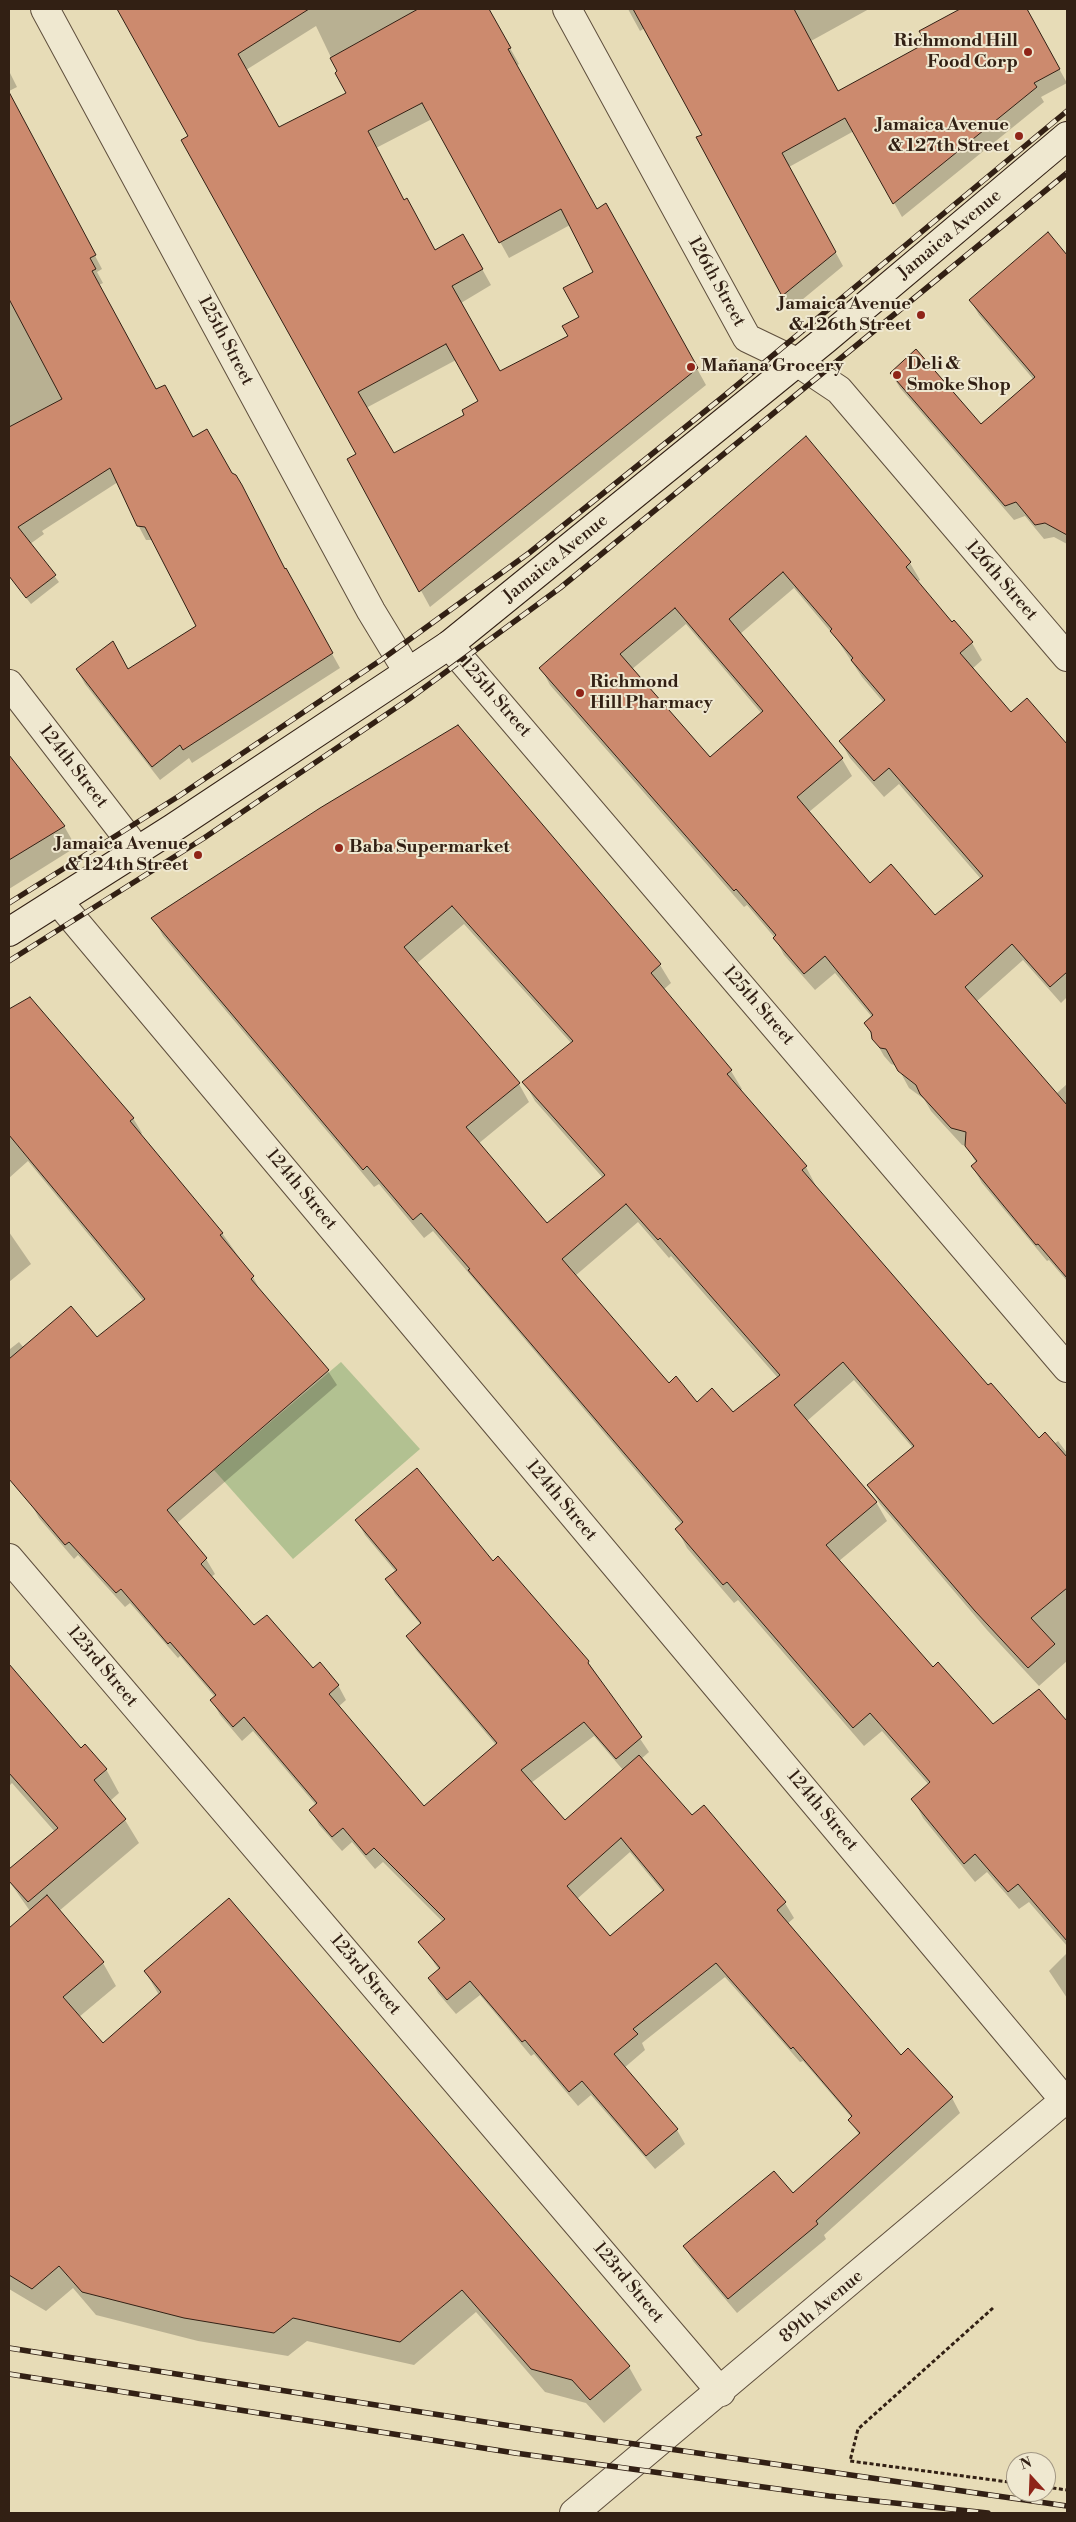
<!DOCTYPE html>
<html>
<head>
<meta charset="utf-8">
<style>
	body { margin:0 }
	#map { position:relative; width:1076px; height:2522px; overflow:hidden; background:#e7dcb7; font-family:"Libre Bodoni",serif }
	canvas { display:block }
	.frame { position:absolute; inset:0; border:10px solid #322014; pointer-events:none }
	.north { position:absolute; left:1006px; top:2452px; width:50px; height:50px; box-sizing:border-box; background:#efe8d0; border:1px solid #a39885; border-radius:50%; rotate:340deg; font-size:14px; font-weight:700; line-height:20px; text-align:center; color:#322014 }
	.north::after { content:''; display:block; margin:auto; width:18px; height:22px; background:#8f2418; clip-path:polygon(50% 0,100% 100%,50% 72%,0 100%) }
</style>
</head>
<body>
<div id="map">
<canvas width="1076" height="2522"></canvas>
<div class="frame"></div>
<div class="north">N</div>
</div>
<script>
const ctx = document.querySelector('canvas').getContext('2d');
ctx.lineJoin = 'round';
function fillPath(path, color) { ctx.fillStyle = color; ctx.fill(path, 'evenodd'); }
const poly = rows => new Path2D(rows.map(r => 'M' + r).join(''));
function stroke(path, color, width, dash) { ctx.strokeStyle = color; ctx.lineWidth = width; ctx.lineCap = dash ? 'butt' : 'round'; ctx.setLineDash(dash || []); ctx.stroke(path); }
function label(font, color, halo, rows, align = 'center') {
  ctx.font = font + ' "Libre Bodoni",serif'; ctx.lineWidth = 4; ctx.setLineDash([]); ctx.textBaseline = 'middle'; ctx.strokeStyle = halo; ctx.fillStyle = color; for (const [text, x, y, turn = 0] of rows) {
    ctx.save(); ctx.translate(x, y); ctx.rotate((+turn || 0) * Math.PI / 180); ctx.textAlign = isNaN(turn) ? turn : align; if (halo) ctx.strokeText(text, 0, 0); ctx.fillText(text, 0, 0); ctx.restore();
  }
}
fillPath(poly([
	[341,1362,420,1449,293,1559,214,1470]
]), '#b2c191');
fillPath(poly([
	[119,9,488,9,519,64,516,66,596,210,615,221,706,385,430,607,349,459,357,455,190,136],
	[316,26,348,93,279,129,246,70],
	[432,119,509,258,570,225,595,272,581,317,569,336,500,373,461,303,491,285,472,251,435,251,404,201,376,148],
	[456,360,479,401,466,415,393,455,366,408],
	[628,9,869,9,811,41,838,92,927,44,921,31,963,9,1026,9,1067,83,1041,97,1044,102,902,217,854,131,789,167,843,266,791,309,698,138,703,135,645,28,640,31],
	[9,71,17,87,9,91],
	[9,93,102,269,97,272,103,283,99,285,156,391,193,438,235,476,285,570,340,668,192,763,189,758,160,780,85,684,77,670,128,670,197,626,153,540,146,540,138,525,118,482,42,531,44,534,30,544,59,582,31,604,9,576],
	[1048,234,1067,256,1067,384,1051,398,1067,417,1067,544,1054,537,1044,539,1025,516,1014,520,900,388,891,373,981,426,1034,380,979,315,971,301],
	[806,438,910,563,920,580,917,582,952,624,954,621,972,643,982,660,972,669,1011,714,1027,700,1067,746,1067,997,1061,1003,1023,960,976,1002,1056,1094,1067,1084,1067,1281,1049,1260,1047,1261,982,1183,972,1166,976,1163,967,1146,962,1145,931,1111,924,1099,909,1088,897,1066,891,1064,884,1056,865,1023,872,1017,835,973,815,990,784,955,775,938,747,905,744,907,550,685,541,668],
	[794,588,836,638,862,677,884,703,840,741,850,758,884,797,899,784,981,879,935,916,870,884,809,812,852,776,842,759,740,634],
	[686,624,762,714,709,759,631,670],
	[457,727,660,965,671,983,663,990,731,1071,742,1089,740,1091,806,1167,816,1186,815,1187,988,1387,1038,1440,1054,1444,1058,1441,1067,1453,1067,1661,1039,1686,987,1630,880,1504,869,1485,913,1448,854,1380,807,1421,876,1502,887,1521,839,1561,932,1669,993,1726,1039,1691,1067,1725,1067,1946,1029,1902,1019,1909,987,1872,975,1882,923,1818,913,1799,929,1785,882,1731,864,1746,738,1600,734,1603,687,1548,677,1529,682,1525,433,1231,424,1238,379,1184,374,1187,163,936,153,918],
	[464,924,572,1044,524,1082,535,1101,603,1178,547,1225,478,1144,529,1102,519,1084,416,964],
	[638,1222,669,1258,671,1256,778,1378,733,1413,697,1404,668,1385,575,1276],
	[9,757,64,826,76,847,9,889],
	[29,998,133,1118,142,1133,140,1135,222,1233,253,1277,261,1292,328,1371,337,1385,176,1524,206,1559,215,1574,211,1577,254,1627,338,1685,346,1700,338,1707,424,1808,496,1745,416,1650,408,1636,421,1625,395,1594,387,1580,396,1572,365,1535,357,1521,493,1562,588,1662,649,1752,641,1759,692,1817,704,1806,785,1903,794,1918,787,1924,901,2056,908,2050,952,2098,960,2113,824,2235,826,2239,737,2313,693,2261,685,2247,793,2195,859,2135,850,2120,852,2118,803,2061,800,2062,725,1977,642,2043,645,2050,624,2068,677,2130,685,2144,655,2169,591,2095,578,2106,534,2054,531,2056,480,1995,456,2014,438,1993,430,1978,439,1970,420,1942,443,1922,383,1862,375,1869,352,1842,342,1851,319,1825,311,1810,316,1805,253,1731,242,1741,220,1715,212,1700,215,1697,180,1656,178,1658,130,1603,125,1607,78,1555,74,1559,39,1518,31,1504,37,1498,9,1462,9,1347,10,1349,19,1342,24,1348,97,1339,144,1302,28,1161,9,1178,9,1011],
	[594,1736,623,1770,565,1822,531,1783],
	[630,1852,663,1892,610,1938,577,1899],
	[9,1232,31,1264,9,1282],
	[9,1666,80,1750,106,1769,119,1793,110,1801,125,1820,139,1843,59,1911,103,1963,116,1986,79,2017,103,2044,159,1995,145,1971,629,2367,642,2390,604,2423,586,2403,545,2392,476,2312,414,2365,307,2341,288,2356,198,2341,96,2315,73,2288,46,2311,9,2289,9,1929,30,1911,9,1881,9,1871,55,1832,12,1783,9,1786],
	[1067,1953,1067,1998,1049,1971]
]), '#0003');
const building = poly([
	[117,9,309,9,238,54,279,127,346,93,335,73,337,71,330,58,418,9,489,9,511,48,508,49,597,209,606,203,698,368,419,592,347,459,356,454,181,140,188,136,117,9],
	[422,103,499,243,561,209,593,272,563,288,579,317,562,326,568,336,500,371,452,286,483,269,463,234,435,250,407,198,404,200,368,131,422,103],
	[446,344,478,401,462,410,464,415,394,453,358,392,446,344],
	[633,9,794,9,838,91,926,43,919,31,960,9,1027,9,1060,69,1034,83,1037,87,893,204,845,118,782,153,836,252,782,296,696,137,702,135,633,9],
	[9,92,96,255,90,258,96,269,92,271,156,389,165,385,193,437,207,429,232,473,236,475,242,485,285,569,286,568,333,653,183,750,180,745,152,767,76,669,113,641,128,669,196,626,145,527,137,526,110,468,18,527,56,575,26,598,9,576,9,427,62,399,9,299,9,92],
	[1048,232,1067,255,1067,535,1045,523,1035,525,1016,502,1005,506,890,373,916,349,981,424,1035,377,969,300,1048,232],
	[806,436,911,562,906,567,952,622,954,620,973,642,960,653,1011,712,1027,698,1067,744,1067,972,1050,987,1012,944,965,987,1067,1105,1067,1278,1038,1244,1036,1245,971,1166,977,1161,965,1146,966,1132,951,1128,920,1094,916,1085,898,1071,886,1049,880,1048,872,1039,871,1032,864,1023,873,1015,825,956,804,974,773,938,776,935,736,889,734,891,539,668,806,436],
	[783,572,832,629,830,631,853,658,851,660,885,700,839,741,874,781,889,768,983,876,935,915,891,864,870,883,797,797,843,758,729,619,783,572],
	[675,608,763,711,710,757,620,654,675,608],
	[458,725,661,964,651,973,732,1070,727,1074,807,1166,802,1170,988,1385,991,1383,1039,1438,1045,1432,1067,1457,1067,1588,1031,1618,1055,1644,1028,1668,975,1611,867,1485,914,1446,843,1362,794,1405,877,1502,826,1545,933,1667,938,1662,993,1724,1039,1689,1067,1721,1067,1941,1018,1884,1008,1892,975,1854,964,1864,911,1799,930,1782,900,1747,870,1713,853,1728,727,1582,723,1585,675,1529,683,1522,468,1270,470,1269,421,1213,413,1220,367,1166,363,1170,151,918,320,808,458,725],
	[452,906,573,1041,522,1082,605,1175,547,1223,466,1127,520,1083,404,947,452,906],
	[626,1204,658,1240,660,1238,780,1375,733,1412,712,1388,697,1402,676,1376,669,1383,562,1259,626,1204],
	[9,755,65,826,9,860,9,755],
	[30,997,134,1118,130,1121,223,1233,220,1235,254,1276,251,1279,329,1370,167,1510,207,1558,201,1564,254,1625,267,1615,313,1668,320,1662,339,1685,329,1694,424,1806,497,1743,406,1636,421,1623,385,1579,397,1570,355,1520,417,1468,493,1561,498,1556,589,1661,588,1663,642,1737,616,1759,584,1722,521,1770,565,1820,639,1755,692,1815,704,1805,786,1902,777,1910,901,2055,908,2048,953,2097,816,2221,818,2224,728,2299,683,2246,774,2171,793,2193,860,2133,848,2120,852,2116,793,2047,791,2049,716,1963,633,2029,638,2034,614,2054,678,2129,646,2156,582,2081,569,2092,525,2040,522,2042,470,1981,447,2000,428,1978,440,1968,418,1942,445,1919,374,1848,366,1855,343,1828,332,1837,309,1810,317,1803,244,1717,233,1727,210,1700,216,1695,170,1642,168,1644,121,1589,116,1593,69,1542,65,1545,9,1479,9,1359,71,1306,97,1337,145,1299,9,1135,9,1009,30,997],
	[621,1838,664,1890,610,1936,567,1886,621,1838],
	[9,1664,81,1748,85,1744,107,1769,94,1780,126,1819,28,1902,9,1881,9,1869,58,1828,9,1773,9,1664],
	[47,1895,104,1962,63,1997,103,2043,161,1992,144,1971,229,1898,630,2366,590,2400,572,2380,531,2369,462,2290,400,2342,293,2318,274,2333,184,2318,82,2292,59,2266,32,2289,9,2275,9,1928,47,1895]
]);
fillPath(building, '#cc8a6e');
stroke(building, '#322014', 1);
const minor = poly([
	[45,9,371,611,408,672],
	[567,9,747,338,797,362,839,390,1067,657],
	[449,645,1067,1368],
	[9,684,137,850],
	[58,901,1065,2101],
	[9,1558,721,2392],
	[574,2513,1067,2098]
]);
const secondary = poly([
	[9,932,173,828,449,645,826,339,1067,136]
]);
stroke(minor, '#5f4f3d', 30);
stroke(secondary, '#322014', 30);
stroke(poly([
	[993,2308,858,2429,850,2461,1016,2483],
	[1046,2487,1067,2490]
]), '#322014', 3, [4, 2.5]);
stroke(minor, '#efe8d0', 28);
stroke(secondary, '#efe8d0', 28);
const rail = poly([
	[9,903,179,796,381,660,529,553,724,396,1067,111],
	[9,961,204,838,409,699,560,588,1067,173],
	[9,2348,537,2430,1067,2506],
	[9,2374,515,2453,829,2496,988,2513]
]);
stroke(rail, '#322014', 5.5);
stroke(rail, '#efe8d0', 4, [11]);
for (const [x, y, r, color] of [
	[1028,52,5,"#8f2418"],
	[1019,136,5,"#8f2418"],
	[921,315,5,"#8f2418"],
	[691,367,5,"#8f2418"],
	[897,375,5,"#8f2418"],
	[580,693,5,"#8f2418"],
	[339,848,5,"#8f2418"],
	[198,855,5,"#8f2418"]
]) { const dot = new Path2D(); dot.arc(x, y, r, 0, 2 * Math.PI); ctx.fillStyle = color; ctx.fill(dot); stroke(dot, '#efe8d0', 2); }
label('bold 18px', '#322014', '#efe8d0', [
	["Richmond Hill",1018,42],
	["Food Corp",1018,63],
	["Jamaica Avenue",1009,126],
	["& 127th Street",1009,147],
	["Jamaica Avenue",911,305],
	["& 126th Street",911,326],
	["Deli &",907,365,"left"],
	["Smoke Shop",907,386,"left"],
	["Mañana Grocery",701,367,"left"],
	["Richmond",590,683,"left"],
	["Hill Pharmacy",590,704,"left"],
	["Jamaica Avenue",188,845],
	["& 124th Street",188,866],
	["Baba Supermarket",349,848,"left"]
], 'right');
label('18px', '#322014', '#efe8d0', [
	["Jamaica Avenue",950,235,-40],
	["126th Street",716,282,61],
	["125th Street",225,341,62],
	["Jamaica Avenue",556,559,-39],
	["126th Street",1001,581,49],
	["125th Street",495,698,49],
	["124th Street",73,767,52],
	["125th Street",758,1006,49],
	["124th Street",301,1190,50],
	["124th Street",561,1501,50],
	["123rd Street",102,1667,50],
	["124th Street",822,1811,50],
	["123rd Street",365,1975,50],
	["123rd Street",628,2283,50],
	["89th Avenue",822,2307,-40]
]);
</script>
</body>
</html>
